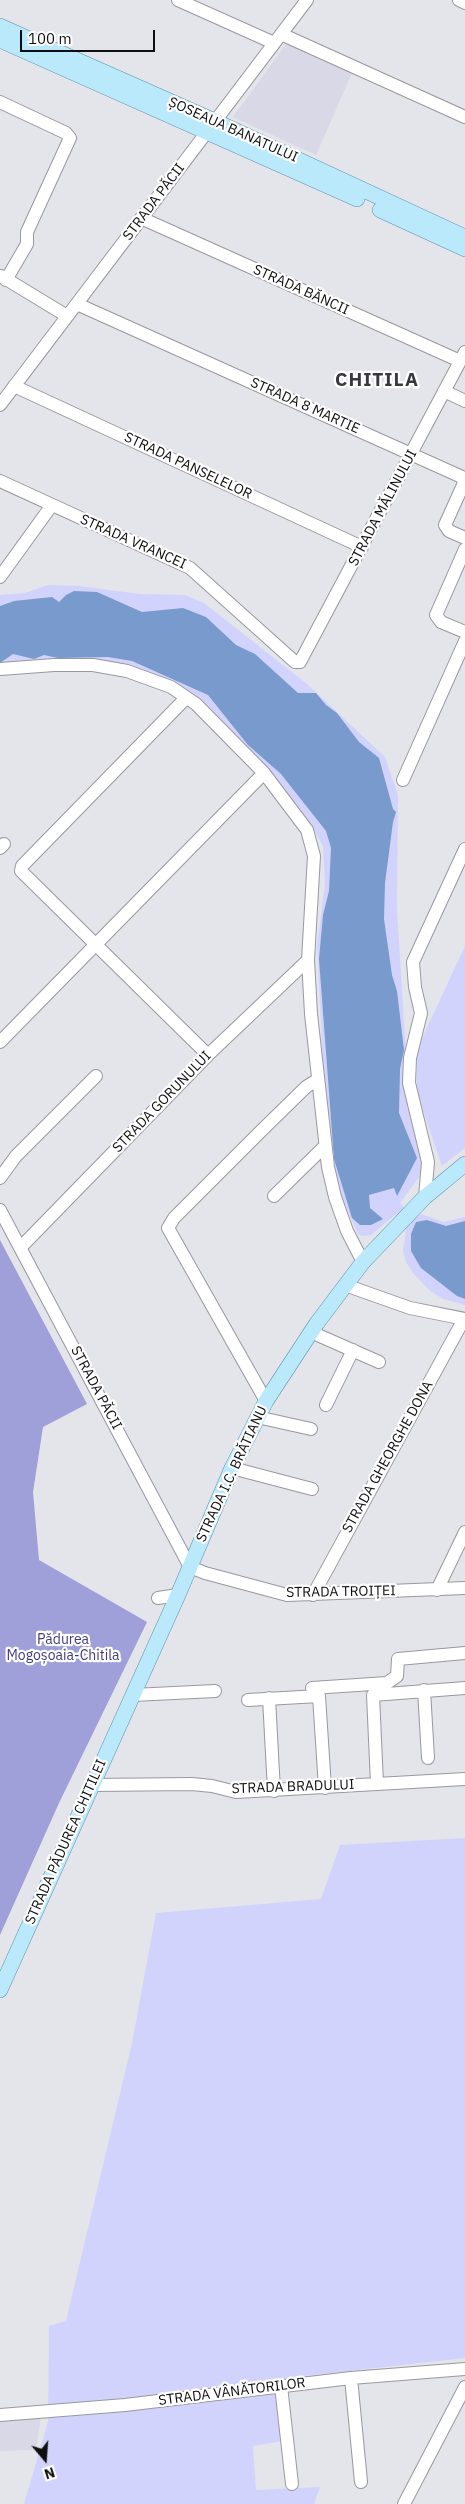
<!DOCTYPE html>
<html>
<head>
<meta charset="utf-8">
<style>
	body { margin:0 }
	#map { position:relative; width:465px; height:2504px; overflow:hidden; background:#e4e4eb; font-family:"IBM Plex Sans",sans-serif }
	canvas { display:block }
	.north { position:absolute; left:20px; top:2434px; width:50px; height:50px; -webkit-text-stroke:4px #fff; paint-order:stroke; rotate:162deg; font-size:14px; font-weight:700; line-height:20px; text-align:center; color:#0e0e10 }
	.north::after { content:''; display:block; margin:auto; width:18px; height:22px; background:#0e0e10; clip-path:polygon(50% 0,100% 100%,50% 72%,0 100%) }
	.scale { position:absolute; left:20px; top:30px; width:135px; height:22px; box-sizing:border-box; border:2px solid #0e0e10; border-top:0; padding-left:6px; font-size:15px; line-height:18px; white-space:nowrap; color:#0e0e10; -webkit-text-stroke:4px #fff; paint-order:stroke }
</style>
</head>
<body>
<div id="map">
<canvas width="465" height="2504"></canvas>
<div class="north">N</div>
<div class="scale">100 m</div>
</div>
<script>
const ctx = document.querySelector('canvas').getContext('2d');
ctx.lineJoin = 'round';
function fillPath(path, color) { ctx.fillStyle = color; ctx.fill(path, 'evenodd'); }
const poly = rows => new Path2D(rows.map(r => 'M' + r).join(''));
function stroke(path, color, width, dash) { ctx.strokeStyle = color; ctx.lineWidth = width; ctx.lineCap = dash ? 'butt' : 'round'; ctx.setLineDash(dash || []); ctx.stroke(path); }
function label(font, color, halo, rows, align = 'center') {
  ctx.font = font + ' "IBM Plex Sans",sans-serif'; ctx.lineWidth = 4.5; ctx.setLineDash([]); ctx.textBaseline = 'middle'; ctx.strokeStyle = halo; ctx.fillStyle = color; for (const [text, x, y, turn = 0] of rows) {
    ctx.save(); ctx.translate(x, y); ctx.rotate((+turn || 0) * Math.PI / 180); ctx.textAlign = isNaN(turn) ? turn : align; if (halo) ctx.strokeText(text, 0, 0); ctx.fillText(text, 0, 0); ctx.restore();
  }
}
fillPath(poly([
	[287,43,352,73,316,155,233,117],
	[41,2417,36,2450,0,2451,0,2421]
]), '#d8d8e7');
fillPath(poly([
	[48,585,79,586,140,594,185,595,204,603,307,684,385,757,398,795,397,910,406,1053,425,1169,400,1203,414,1219,421,1214,444,1222,465,1217,465,1305,443,1299,429,1290,413,1273,406,1262,403,1250,407,1225,396,1214,371,1235,362,1236,358,1234,340,1194,330,1144,324,1083,317,945,325,884,323,846,311,825,203,705,136,670,0,670,0,595,25,593],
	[465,946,465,1148,442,1166,417,1093,417,1049],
	[465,1838,465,2358,286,2378,288,2440,253,2446,256,2490,320,2487,314,2504,24,2504,48,2422,49,2326,66,2321,132,2043,156,1913,321,1899,340,1845]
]), '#d2d3fc');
fillPath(poly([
	[0,1240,87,1404,43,1427,33,1492,39,1560,147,1622,59,1803,0,1935]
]), '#9f9fd9');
fillPath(poly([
	[74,591,97,592,142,612,183,608,206,617,236,645,255,654,298,693,316,693,326,705,337,713,359,742,379,758,393,809,396,812,393,822,385,883,384,919,392,975,397,991,404,1050,400,1069,399,1113,417,1158,397,1196,394,1188,369,1195,370,1208,383,1219,371,1225,360,1225,352,1218,334,1159,319,959,323,915,329,891,331,848,326,831,281,774,248,745,208,695,132,661,108,657,58,658,44,655,34,659,13,654,0,663,0,606,14,601,52,597,59,602,66,595],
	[427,1220,446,1226,465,1221,465,1299,457,1296,421,1268,411,1251,411,1234,416,1222]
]), '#789acc');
const minor = poly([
	[178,0,274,43],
	[459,0,465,3],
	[281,34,465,117],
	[0,102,66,133,70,138,27,232,27,244,6,280],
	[141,218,460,361],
	[1,276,67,316],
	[77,304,462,477,464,483,445,525,449,531,465,538],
	[14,386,362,547],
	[444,391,465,401],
	[0,405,307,0],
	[0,481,190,568,295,662,300,662,465,352],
	[465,549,436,615,441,622,465,632],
	[0,577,52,505],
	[0,669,54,665,93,665,127,671,171,687,196,704,264,773,307,830,314,856,308,960,311,1014,328,1167,335,1197,347,1231,363,1262],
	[186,698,22,866,21,871,208,1055],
	[403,780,465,641],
	[0,848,4,844],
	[0,1042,264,773],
	[0,1178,16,1156,96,1076],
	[274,1196,325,1146],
	[425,1197,428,1162,409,1083,410,1058,421,1013,415,987,413,962,465,849],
	[0,1210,190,1567,205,1573,287,1595,465,1588],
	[21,1247,208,1055,308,960],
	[345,1285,410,1308,465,1319],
	[311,1332,379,1362],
	[266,1401,168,1228,174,1218,261,1131,306,1087,317,1080],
	[326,1405,353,1350],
	[257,1417,311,1429],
	[232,1468,312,1489],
	[437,1590,465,1532],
	[313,1595,464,1319],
	[158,1598,178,1595],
	[312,1688,387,1683,397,1676,398,1659,465,1653],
	[424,1690,428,1758],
	[133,1695,215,1691],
	[269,1698,274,1791],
	[248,1700,319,1696,325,1788],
	[377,1784,373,1695,465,1688],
	[91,1785,192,1784,212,1786,236,1792,465,1779],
	[351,2378,361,2482],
	[281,2386,292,2484],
	[0,2415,125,2405,351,2378,465,2369],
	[404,2504,465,2387]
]);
const major = poly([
	[0,26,215,121,465,237],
	[0,40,357,199],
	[380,210,465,249],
	[0,1990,178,1595,232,1468,266,1401,317,1323,363,1262,425,1197,465,1164]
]);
stroke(minor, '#98989f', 14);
stroke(major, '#5f93a7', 16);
stroke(minor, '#fff', 12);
stroke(major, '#b9e9fb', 15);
label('14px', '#0e0e10', '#fff', [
	["ȘOSEAUA BANATULUI",233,130,24],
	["STRADA PĂCII",154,202,-53],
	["STRADA BĂNCII",301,290,24],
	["STRADA 8 MARTIE",305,406,24],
	["STRADA PANSELELOR",188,466,25],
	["STRADA MĂLINULUI",383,508,-62],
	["STRADA VRANCEI",133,542,24],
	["STRADA GORUNULUI",162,1102,-46],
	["STRADA PĂCII",96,1388,62],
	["STRADA GHEORGHE DONA",388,1457,-61],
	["STRADA I.C. BRĂTIANU",232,1474,-65],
	["STRADA TROIȚEI",341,1592,-1],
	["STRADA BRADULUI",293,1787,-2],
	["STRADA PĂDUREA CHITILEI",66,1842,-66],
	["STRADA VÂNĂTORILOR",232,2392,-7]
]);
label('14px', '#413b81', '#fff', [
	["Pădurea",63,1640],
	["Mogoșoaia-Chitila",63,1656]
]);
ctx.letterSpacing = '1px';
label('bold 19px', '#38383e', '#fff', [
	["CHITILA",377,381]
]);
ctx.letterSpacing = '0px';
</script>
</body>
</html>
